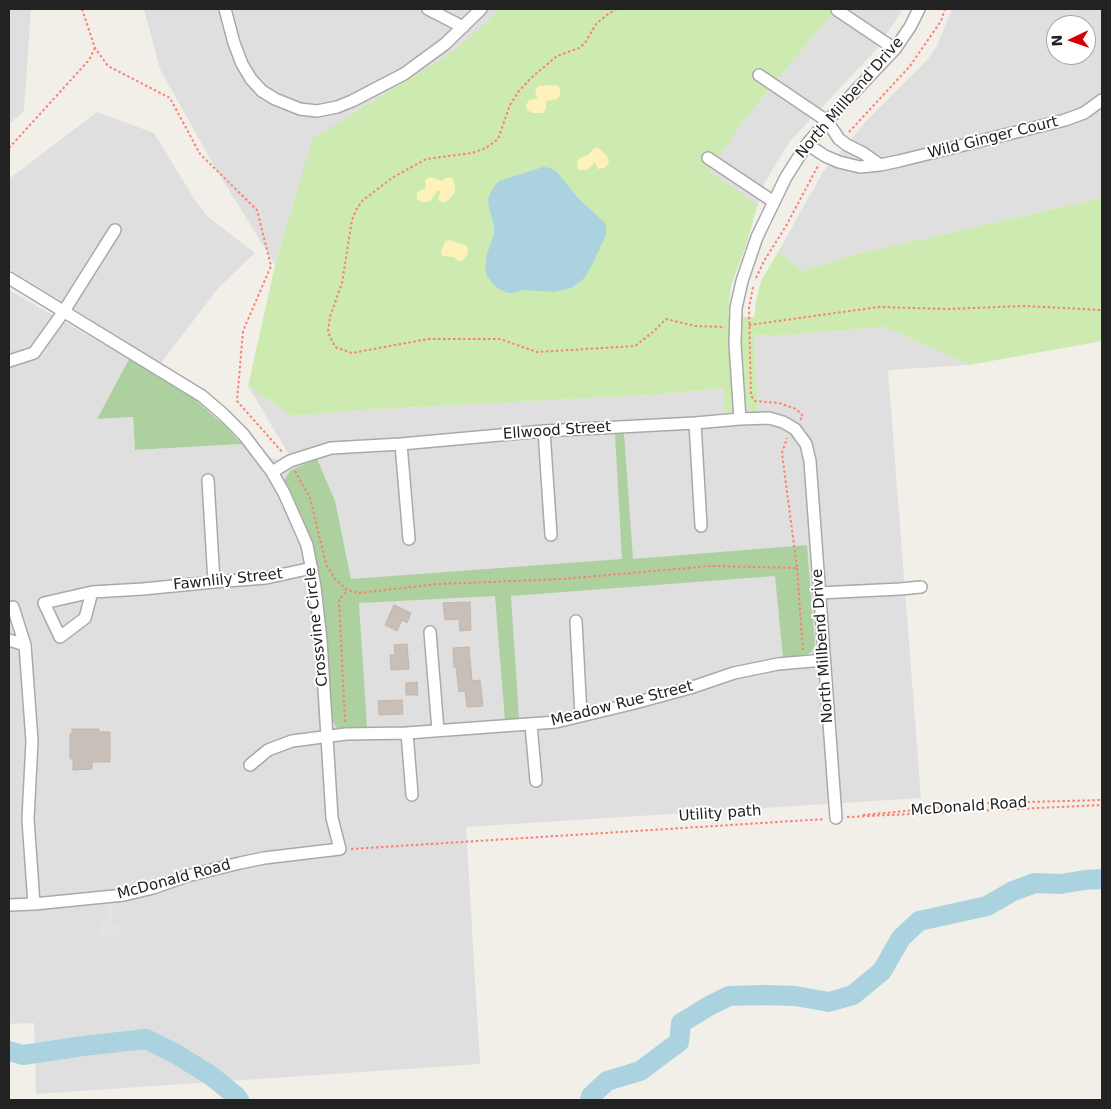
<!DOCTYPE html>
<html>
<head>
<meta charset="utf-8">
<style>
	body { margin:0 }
	#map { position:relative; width:1111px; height:1109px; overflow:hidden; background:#f2efe9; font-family:"DejaVu Sans",sans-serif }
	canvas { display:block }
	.frame { position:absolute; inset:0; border:10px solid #222; pointer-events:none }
	.north { position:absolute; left:1046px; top:15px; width:50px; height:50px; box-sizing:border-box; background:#fff; border:1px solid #a7a7a7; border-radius:50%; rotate:267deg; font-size:14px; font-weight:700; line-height:20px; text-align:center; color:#222 }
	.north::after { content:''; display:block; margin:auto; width:18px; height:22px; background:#d40000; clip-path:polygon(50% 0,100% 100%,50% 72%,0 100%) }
</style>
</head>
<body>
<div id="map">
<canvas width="1111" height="1109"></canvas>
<div class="frame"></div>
<div class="north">N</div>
</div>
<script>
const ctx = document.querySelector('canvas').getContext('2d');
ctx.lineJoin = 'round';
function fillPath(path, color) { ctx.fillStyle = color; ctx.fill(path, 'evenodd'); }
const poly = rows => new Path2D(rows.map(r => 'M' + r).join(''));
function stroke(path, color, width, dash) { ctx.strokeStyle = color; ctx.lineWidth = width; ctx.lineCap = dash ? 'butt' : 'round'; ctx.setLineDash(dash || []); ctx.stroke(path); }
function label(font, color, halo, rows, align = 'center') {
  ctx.font = font + ' "DejaVu Sans",sans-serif'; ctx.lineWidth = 4; ctx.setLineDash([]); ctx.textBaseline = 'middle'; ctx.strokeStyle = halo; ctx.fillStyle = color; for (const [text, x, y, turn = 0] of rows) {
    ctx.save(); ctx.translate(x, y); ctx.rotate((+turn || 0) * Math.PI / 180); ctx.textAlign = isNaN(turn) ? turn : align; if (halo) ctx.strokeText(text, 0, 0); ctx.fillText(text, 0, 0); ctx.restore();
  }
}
fillPath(poly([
	[9,9,31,9,24,111,9,124],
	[144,9,498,9,483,25,445,57,366,105,301,176,275,265,213,164,160,69],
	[836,9,902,9,900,14,875,51,790,141,765,182,746,245,757,206,709,172,744,120],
	[952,9,1102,9,1102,198,857,254,803,271,778,252,823,172,869,118,928,59,937,46],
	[1056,25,1086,25,1086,55,1056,55],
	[97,112,154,133,193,197,207,216,255,253,219,287,161,363,9,269,9,179],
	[9,290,129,359,97,419,133,417,135,450,242,444,252,436,270,458,278,460,290,456,248,386,292,416,361,410,649,395,707,390,723,388,725,413,732,407,734,400,745,400,746,406,758,412,754,335,775,336,885,327,969,365,888,370,921,798,466,827,480,1064,36,1094,34,1023,9,1024]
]), '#e0dfdf');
fillPath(poly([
	[498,9,836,9,744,120,709,172,743,194,757,206,746,245,731,286,728,317,754,317,756,301,761,281,778,252,803,271,857,254,1102,198,1102,341,969,365,885,327,775,336,754,335,758,412,751,411,746,406,741,336,729,335,734,400,732,407,730,412,725,414,723,388,707,390,649,395,361,410,292,416,248,386,275,265,301,176,313,139,366,105,445,57,483,25]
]), '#cdebb0');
fillPath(poly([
	[129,359,192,397,224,425,242,444,135,450,133,417,97,419],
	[615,434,624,434,633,559,807,545,815,644,813,650,810,653,801,656,783,658,775,576,511,596,519,720,505,721,495,596,359,603,367,729,342,731,336,728,332,719,323,596,318,567,311,541,301,514,284,482,287,475,291,470,317,459,335,501,351,579,622,559]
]), '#add19e');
fillPath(poly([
	[554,85,558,86,560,90,560,96,557,99,546,101,546,109,543,113,533,113,527,110,526,105,529,100,538,98,535,94,537,88,540,86],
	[594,148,599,148,607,156,609,161,607,166,604,168,598,169,595,162,587,170,580,170,578,169,577,165,578,160,582,157,588,155],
	[430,177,441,181,449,177,452,178,453,180,455,186,455,191,454,194,446,202,441,202,439,201,438,198,441,192,440,191,437,191,431,200,427,202,421,202,417,199,417,192,426,188,425,180],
	[450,240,467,246,468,250,468,253,464,260,459,261,453,257,442,256,441,251,445,242,446,241]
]), '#fff1ba');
fillPath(poly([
	[104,898,112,898,113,920,115,926,121,926,120,935,99,936,98,927,105,919,107,912]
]), '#e2e2e2');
fillPath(poly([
	[543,167,550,168,557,172,578,198,606,224,606,235,593,263,585,277,580,282,571,288,554,292,524,290,513,293,508,293,499,289,494,285,487,276,485,268,487,254,494,234,494,226,489,207,488,199,494,186,499,181]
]), '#aad3df');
stroke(poly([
	[9,1051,23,1055,83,1046,146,1039,176,1054,210,1075,235,1095,239,1100],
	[590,1100,591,1096,607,1081,640,1071,679,1042,681,1023,709,1006,729,996,765,995,795,996,829,1002,853,995,882,971,901,938,919,921,987,906,1013,891,1035,883,1060,884,1085,880,1102,879]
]), '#aad3df', 20);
const building = poly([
	[470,602,471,630,460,631,459,619,445,620,443,603,470,602],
	[394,605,411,613,407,623,402,620,397,631,385,625,394,605],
	[407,644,409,669,391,670,390,655,395,655,394,645,407,644],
	[469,647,472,681,480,680,483,706,467,707,465,691,459,692,456,667,454,667,453,648,469,647],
	[417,682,418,695,406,695,406,683,417,682],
	[402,700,403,714,379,715,378,701,402,700],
	[72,729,99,729,99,732,110,732,110,762,92,762,92,769,73,770,73,759,71,759,70,757,70,734,72,734,72,729]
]);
fillPath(building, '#c7bfb8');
stroke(building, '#c4b6ab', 1);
const minor = poly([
	[225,9,234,43,242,64,251,79,262,91,275,99,300,109,317,111,337,107,352,101,404,74,445,44,481,9],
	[428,9,463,27],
	[837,10,895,49],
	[759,75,827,121,839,139,847,145,863,153,880,165],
	[807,144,825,156,839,162,860,167,880,165,899,161,1065,120,1084,113,1102,100],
	[708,158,774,202],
	[9,278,202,396,223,414,243,434,272,472,284,493,307,545,315,587,321,640,332,818,340,849,264,858,240,863,187,876,153,888,124,895,34,904,9,905],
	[9,361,34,353,64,311,115,230],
	[740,419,735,344,736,308,742,281,757,237,786,177,807,144,827,121,895,49,910,27,919,9],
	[695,423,701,526],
	[544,431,551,535],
	[401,444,409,539],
	[272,472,290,461,331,448,401,444,544,431,695,423,740,419,769,418,783,422,795,429,806,444,810,461,836,818],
	[208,480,214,582],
	[92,592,85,618,60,637,44,603,92,592,143,589,214,582,266,578,312,568],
	[819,593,900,589,921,587],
	[9,608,13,607,25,645,32,741,28,819,34,904],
	[576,621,581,716],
	[430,632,438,730],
	[9,640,25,645],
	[531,725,536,781],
	[407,733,412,795],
	[250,765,268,750,292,741,346,734,407,733,556,722,631,704,690,688,734,673,778,664,824,660]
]);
stroke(minor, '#a9a9a9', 14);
stroke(poly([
	[82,9,95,48,108,66,170,98,200,154,257,210,271,266,243,331,237,401,283,453],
	[617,9,608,14,596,24,585,43,579,48,557,56,531,78,519,91,510,105,498,139,486,148,472,153,426,159,392,178,362,201,356,210,352,220,342,283,330,317,328,332,335,347,352,353,428,339,500,339,537,352,635,346,653,332,666,319,695,326,725,327],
	[849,132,910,66,941,21,945,9],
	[9,148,89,60,95,48],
	[756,278,764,261,786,226,819,164],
	[753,287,749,308,751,396,755,401,779,403,796,409,803,416,800,420],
	[749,325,879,307,947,309,1025,306,1102,310],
	[295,471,310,498,326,564,335,579,347,590,359,593,438,584,563,579,710,566,797,568,782,453,787,438],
	[797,568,803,650],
	[345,722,339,600,347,590],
	[863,815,990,803,1102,800],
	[847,817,1102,805],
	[351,849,825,819]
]), '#fa8072', 2, [2.5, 2.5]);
stroke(minor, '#fff', 11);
label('15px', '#222', '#fff', [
	["North Millbend Drive",850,98,-49],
	["Wild Ginger Court",993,138,-14],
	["Ellwood Street",557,431,-4],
	["Fawnlily Street",228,580,-6],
	["Crossvine Circle",317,627,-96],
	["North Millbend Drive",823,646,-94],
	["Meadow Rue Street",622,704,-14],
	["McDonald Road",969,807,-4],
	["Utility path",720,814,-4],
	["McDonald Road",174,880,-15]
]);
</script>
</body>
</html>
